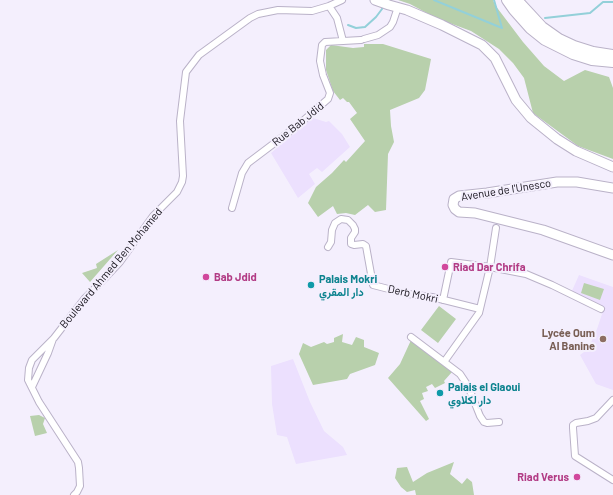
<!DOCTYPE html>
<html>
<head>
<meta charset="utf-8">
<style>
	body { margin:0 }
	canvas { display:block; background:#f4effd }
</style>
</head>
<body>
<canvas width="613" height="495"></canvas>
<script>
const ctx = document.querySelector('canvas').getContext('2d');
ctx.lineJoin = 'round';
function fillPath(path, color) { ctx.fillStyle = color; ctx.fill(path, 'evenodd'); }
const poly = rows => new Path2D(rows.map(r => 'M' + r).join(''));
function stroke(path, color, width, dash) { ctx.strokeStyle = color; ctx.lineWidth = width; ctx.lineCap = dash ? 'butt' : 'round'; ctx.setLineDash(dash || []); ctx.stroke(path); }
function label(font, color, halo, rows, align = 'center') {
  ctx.font = font + ' Barlow,Vazirmatn,sans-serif'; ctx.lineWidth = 4; ctx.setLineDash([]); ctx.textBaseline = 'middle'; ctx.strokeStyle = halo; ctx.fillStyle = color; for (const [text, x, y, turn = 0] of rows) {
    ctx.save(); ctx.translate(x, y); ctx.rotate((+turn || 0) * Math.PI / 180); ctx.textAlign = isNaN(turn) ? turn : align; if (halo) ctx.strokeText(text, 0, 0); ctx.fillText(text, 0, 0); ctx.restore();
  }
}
fillPath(poly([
	[313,118,326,122,329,121,342,134,350,147,322,172,317,168,309,174,315,184,298,198,271,153],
	[579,275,613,287,613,390,596,384,580,355,588,349,597,329,604,308,571,293],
	[293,359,310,402,324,431,343,447,347,455,296,464,287,437,277,435,272,404,271,366]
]), '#ece0fe');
fillPath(poly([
	[398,0,493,0,495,5,523,42,544,66,564,81,585,70,609,77,613,88,613,159,578,146,533,113,524,78,513,63,499,49,471,31,436,18,410,4],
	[364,44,383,44,431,59,425,90,419,98,390,110,391,126,394,142,388,154,386,210,375,212,368,205,355,215,346,213,337,214,333,206,318,217,308,203,316,187,332,173,344,160,346,162,365,141,350,119,357,113,349,102,347,102,343,98,340,100,333,91,326,70,326,50,331,45,353,48,364,47],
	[118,250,90,282,82,273,97,268,96,264],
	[584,283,604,289,600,300,581,293],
	[439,306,456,319,438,343,421,330],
	[343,334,342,342,352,345,356,337,364,340,364,347,379,353,375,365,350,374,347,379,313,385,299,354,303,343,311,347,324,342,327,344,334,342,334,338],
	[412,338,452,372,444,381,445,383,435,388,432,384,426,387,428,391,422,393,424,399,420,401,429,419,426,421,388,378,400,364],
	[39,415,45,418,43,424,47,433,35,436,30,416],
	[454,462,450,474,462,484,467,478,472,482,474,495,416,495,415,490,407,492,401,487,395,478,397,468,407,467,413,482,427,473]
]), '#b8d0ac');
stroke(poly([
	[434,0,502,28],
	[494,0,502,28],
	[545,18,590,13,603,2,613,2],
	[348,25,356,28,365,27,376,17,382,9,383,5]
]), '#93d0d9', 2);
const street = poly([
	[329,6,337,18,343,41],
	[364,39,378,35,390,27,393,22,398,7],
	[232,208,242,173,248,163,297,126,328,99,330,93,323,75,320,61,322,45,325,42,361,40],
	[328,247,331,242,332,230,335,223,341,219,348,220,353,225,355,229,355,232,351,238,351,244,354,245,363,244,366,246,373,285,408,294,432,297,480,309],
	[443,300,451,262,490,267,526,274,552,285,601,309],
	[411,337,460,374,468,386,480,416,484,422,487,423,499,422],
	[444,362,479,313,490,267,496,228],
	[32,387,48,353,53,339],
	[613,400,596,418,588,421,576,423,573,425,573,428,575,456,613,480],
	[74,495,77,492,80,486,79,468,78,462,39,402,28,380,29,368,32,360,54,338,85,298,105,278,120,262,153,216,177,192,182,182,183,176,180,121,186,72,199,55,250,18,258,14,278,10,312,11,329,6,342,0]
]);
const secondary = poly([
	[375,0,389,5,407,10,442,25,482,45,495,58,516,100,531,118,557,139,576,151,613,167],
	[613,188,577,182,557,182,487,193,459,196,454,199,453,205,455,209,459,212,475,213,543,230,613,255]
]);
const primary = poly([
	[507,0,514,10,530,28,545,40,573,54,592,60,613,62],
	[517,0,542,27,559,39,574,46,593,52,613,55]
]);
stroke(street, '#bab2c8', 8);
stroke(secondary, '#bab2c8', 11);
stroke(primary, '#bab2c8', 12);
stroke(street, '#fff', 6);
stroke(secondary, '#fff', 9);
stroke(primary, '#fff', 10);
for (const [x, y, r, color] of [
	[445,267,4,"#d1479c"],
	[206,277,4,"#d1479c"],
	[311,285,4,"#0f9aa8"],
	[603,339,4,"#8d6e63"],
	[440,393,4,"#0f9aa8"],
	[577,477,4,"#d1479c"]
]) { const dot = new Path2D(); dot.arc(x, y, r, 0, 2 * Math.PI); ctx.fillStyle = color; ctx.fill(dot); stroke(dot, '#f4effd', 1.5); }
label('11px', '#141119', '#f4effd', [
	["Rue Bab Jdid",298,124,-39],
	["Avenue de l'Unesco",506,190,-9],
	["Boulevard Ahmed Ben Mohamed",111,268,-50],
	["Derb Mokri",413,294,12]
]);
label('bold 11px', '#b23c85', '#f4effd', [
	["Riad Dar Chrifa",453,267],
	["Bab Jdid",214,277],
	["Riad Verus",569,477,"right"]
], 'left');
label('bold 11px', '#0d838f', '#f4effd', [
	["Palais Mokri",319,279],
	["دار المقري",319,292],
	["Palais el Glaoui",448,387],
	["دار لكلاوي",448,400]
], 'left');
label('bold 11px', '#785e54', '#f4effd', [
	["Lycée Oum",595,333],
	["Al Banine",595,346]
], 'right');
</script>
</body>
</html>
